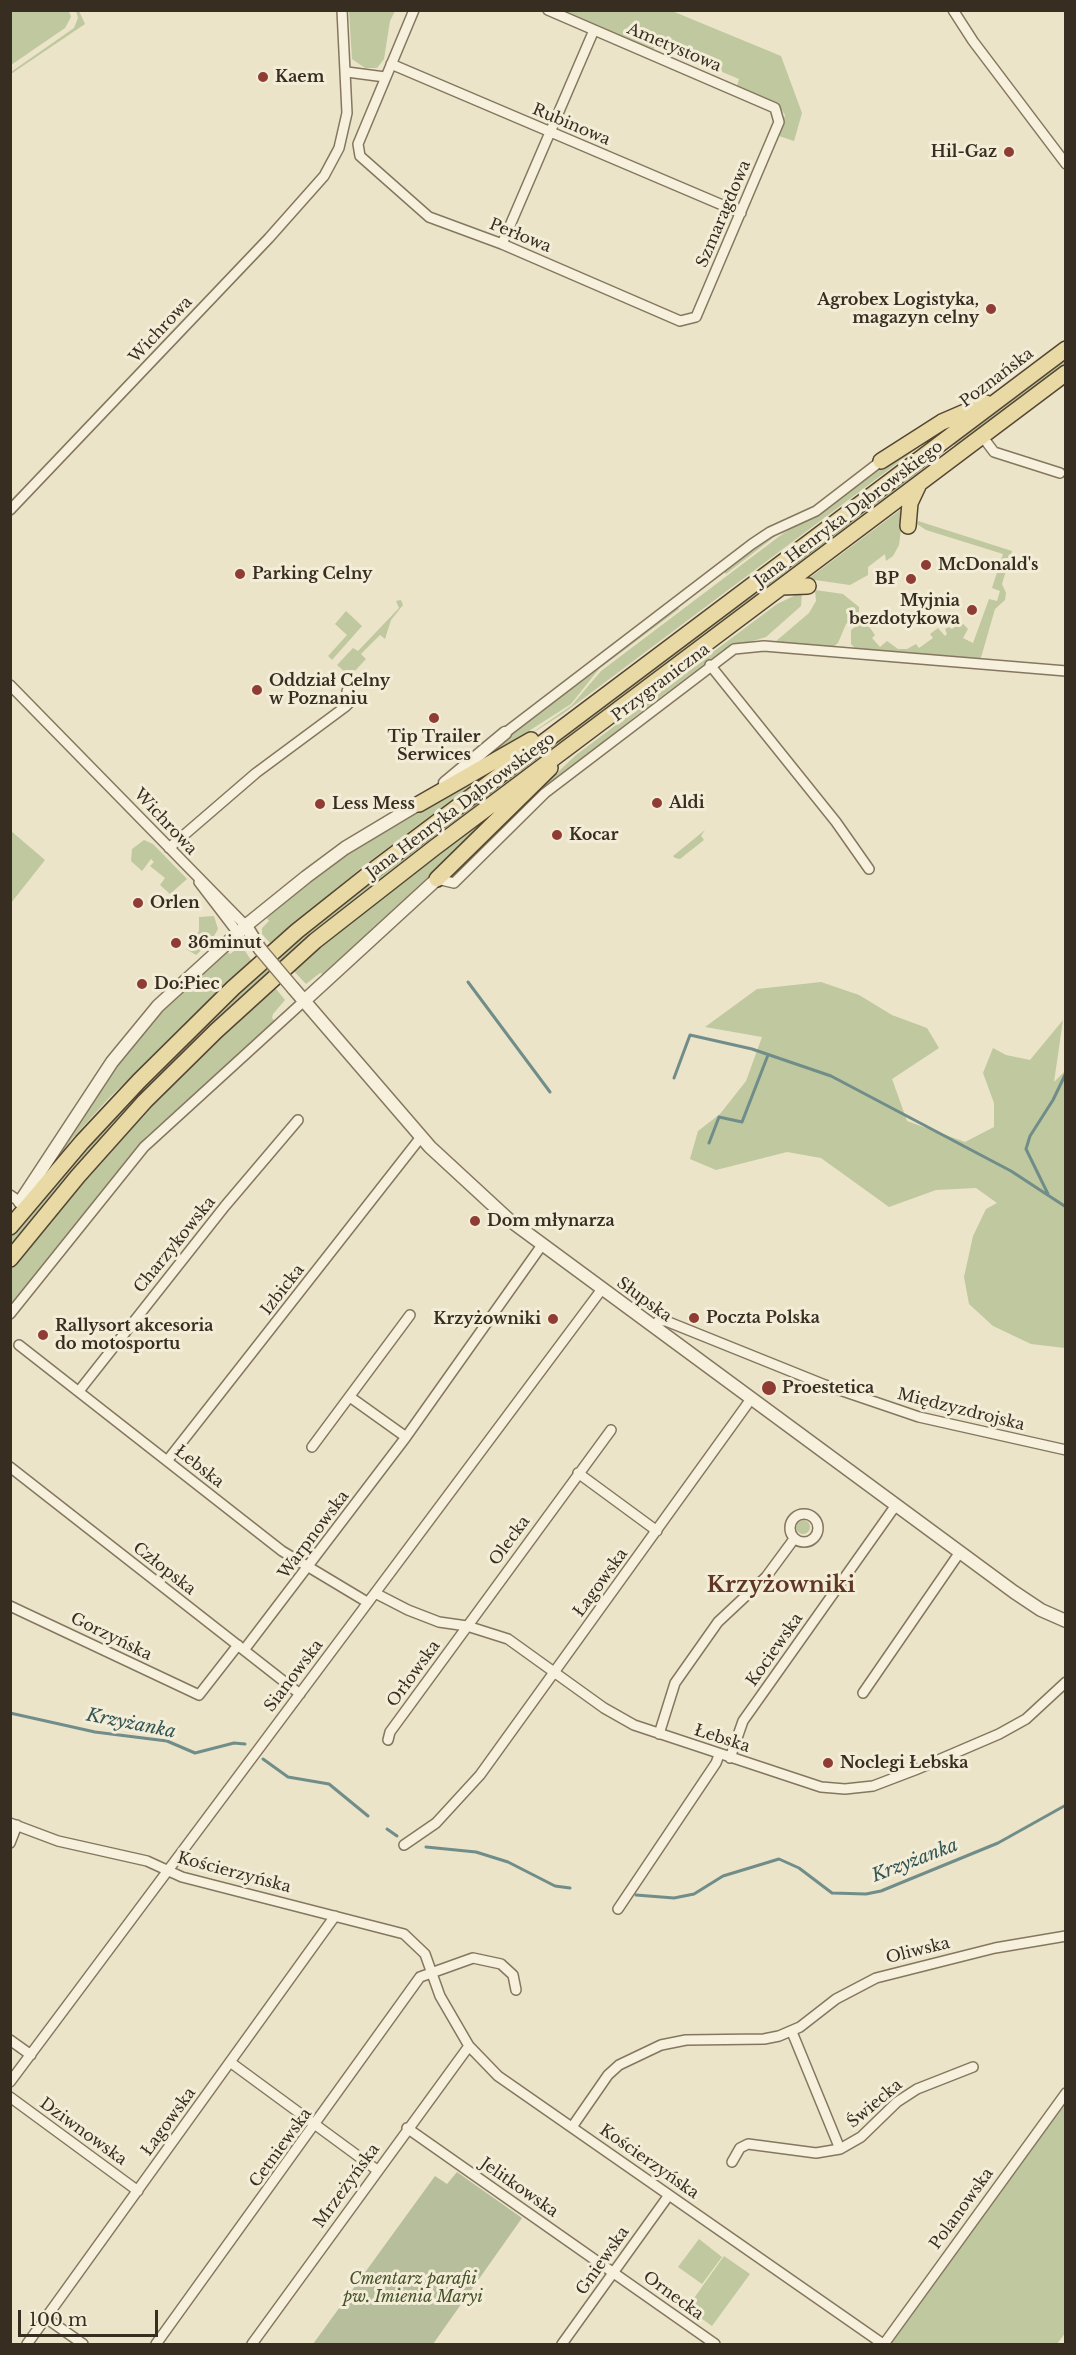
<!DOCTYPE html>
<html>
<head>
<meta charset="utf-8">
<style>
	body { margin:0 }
	#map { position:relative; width:1076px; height:2355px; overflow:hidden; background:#ebe4c9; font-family:"Libre Baskerville",serif }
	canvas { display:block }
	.frame { position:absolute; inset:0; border:12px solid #372e21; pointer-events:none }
	.scale { position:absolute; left:18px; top:2310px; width:140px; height:27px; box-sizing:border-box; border:3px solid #372e21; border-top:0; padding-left:8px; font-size:18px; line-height:21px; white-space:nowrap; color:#372e21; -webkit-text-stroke:4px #f3edd8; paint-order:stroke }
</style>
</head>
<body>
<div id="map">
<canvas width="1076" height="2355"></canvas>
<div class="frame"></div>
<div class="scale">100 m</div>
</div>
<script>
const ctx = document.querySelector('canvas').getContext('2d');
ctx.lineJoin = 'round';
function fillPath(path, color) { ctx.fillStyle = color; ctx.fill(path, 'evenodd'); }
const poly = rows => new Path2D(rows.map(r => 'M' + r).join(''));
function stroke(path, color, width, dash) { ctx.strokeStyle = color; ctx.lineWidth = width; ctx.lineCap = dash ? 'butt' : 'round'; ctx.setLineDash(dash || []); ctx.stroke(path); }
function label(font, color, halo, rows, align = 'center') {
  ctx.font = font + ' "Libre Baskerville",serif'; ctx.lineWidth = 6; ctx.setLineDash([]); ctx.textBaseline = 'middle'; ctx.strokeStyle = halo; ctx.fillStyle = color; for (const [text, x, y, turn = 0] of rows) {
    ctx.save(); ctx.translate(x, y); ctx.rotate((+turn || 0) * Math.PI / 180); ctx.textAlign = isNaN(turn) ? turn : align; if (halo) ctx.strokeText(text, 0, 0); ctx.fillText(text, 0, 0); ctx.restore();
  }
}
fillPath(poly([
	[11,10,69,11,71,17,65,28,11,65],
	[76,11,79,11,85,24,11,74,11,72,74,28,78,18],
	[349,11,395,11,390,21,384,59,377,68,365,68,352,59],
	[563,11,672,11,781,56,802,113,794,141,779,136,785,115,778,104,737,86,739,79,656,44,653,50],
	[1065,356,1065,367,956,446,953,444],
	[939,432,564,713,523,739,572,705,601,671,777,538,883,462],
	[925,463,929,470,294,952,11,1250,11,1236,77,1155,186,1040,316,922],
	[904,507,899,545,893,556,886,561,885,554,868,567,868,575,850,585,808,579],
	[918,521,1012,551,1002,584,1006,593,1005,600,995,609,980,661,857,650,851,644,851,630,867,618,872,622,868,625,875,635,872,638,880,647,887,641,898,649,907,649,916,644,919,648,933,638,930,634,938,628,945,636,947,634,945,629,949,627,952,629,957,625,952,617,955,615,968,629,963,638,973,643,989,599,997,601,1000,591,992,588,1003,554,926,530,917,524],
	[786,528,726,574,723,570,766,538],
	[815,590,843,594,859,607,859,612,846,624,838,643,833,647,775,642,809,613,816,601],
	[802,592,801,606,766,637,723,650,638,714,542,791,457,872,459,865,576,755,777,604],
	[401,600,403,605,391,620,385,639,380,635,361,654,366,659,351,675,346,673,337,665,353,648,358,651,399,608,396,601],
	[676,605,679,609,599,669,571,704,493,754,488,753,524,719],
	[346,611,362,626,332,660,328,656,347,635,335,624],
	[475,779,474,783,366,864,270,943,262,934,262,928,269,921,266,917,300,888,372,835],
	[532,781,326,975,320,973,306,984,292,969],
	[705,830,701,836,704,840,680,859,675,858,673,856],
	[11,831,45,860,11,903],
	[144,840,153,844,187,879,170,894,160,885,165,878,150,866,154,862,151,859,142,871,131,861,132,849],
	[214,916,218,929,211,941,196,955,186,949,199,931,199,917],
	[238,948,245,951,251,960,109,1098,72,1139,39,1184,111,1069,143,1028,226,950,230,954],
	[821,982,859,995,892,1015,927,1028,939,1048,892,1079,907,1121,965,1142,994,1127,994,1103,983,1073,993,1048,1006,1055,1030,1060,1063,1020,1054,1082,1065,1071,1065,1348,1031,1344,993,1326,969,1304,964,1277,973,1236,986,1209,997,1203,976,1188,936,1190,889,1207,821,1158,787,1152,716,1170,690,1159,698,1131,720,1114,746,1081,762,1037,705,1027,757,989],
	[273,985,285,1000,273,1014,272,1018,275,1021,147,1136,11,1305,11,1268,71,1192,131,1125],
	'796 1527a7 7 0 1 1 14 0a7 7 0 1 1-14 0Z',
	[1065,2101,1066,2332,1057,2344,891,2344],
	[699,2239,722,2257,702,2284,678,2267],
	[724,2256,750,2274,712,2326,687,2308]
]), '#bfc89e');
fillPath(poly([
	[457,2172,522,2218,433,2344,313,2344,435,2176,447,2184]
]), '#b7be9c');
stroke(poly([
	[468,982,550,1092],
	[674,1078,690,1035,752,1049,831,1076,1011,1171,1066,1207],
	[709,1143,719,1117,742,1122,768,1055],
	[1048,1194,1026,1149,1030,1136,1053,1100,1066,1073],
	[10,1713,95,1732,167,1741,195,1753,234,1743,245,1744],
	[263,1759,288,1777,329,1784,368,1816],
	[387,1829,397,1836],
	[426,1847,476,1852,508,1862,555,1886,570,1888],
	[636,1895,674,1898,694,1894,723,1876,779,1859,799,1868,832,1893,866,1894,881,1891,998,1843,1066,1805]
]), '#708d89', 3);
const minor = poly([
	[414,10,358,144,360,156,429,217,502,244,680,321,696,317,779,122,775,108,548,10],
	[953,10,973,41,1066,164],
	[391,64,741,213],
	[347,72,385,77],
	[502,244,594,30],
	[982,436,994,452,1060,473],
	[10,510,269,238,324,176,339,148,347,113,342,10],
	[710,665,836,822,869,869],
	[10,685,246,926],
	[505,733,752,544,770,532,816,511,881,461],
	[169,848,256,773,345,707,352,700,347,691],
	[437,879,454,883,545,793,734,649,764,646,1066,671],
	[199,882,238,933],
	[10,1195,20,1202],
	[10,1314,144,1147,304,1001],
	[652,1326,659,1321,666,1321,825,1385,919,1417,1066,1450],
	[19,1345,282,1551,367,1602],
	[79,1391,225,1206,298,1120],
	[350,1397,406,1437],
	[312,1447,410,1315],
	[167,1461,421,1137],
	[10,1467,300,1694],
	[578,1473,657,1531],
	'790 1528a14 14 0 1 1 28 0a14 14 0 1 1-28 0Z',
	[375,1593,408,1610,439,1622,467,1626,508,1639,604,1708,634,1725,821,1787,845,1789,873,1786,915,1770,999,1734,1026,1719,1066,1682],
	[10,1606,199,1695,238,1645],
	[244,1650,406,1437,542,1245],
	[863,1693,960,1552],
	[659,1734,675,1683,718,1622,766,1577,794,1539],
	[388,1740,390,1732,611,1430],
	[730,1758,743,1721,896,1505],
	[10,1823,58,1841,147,1861,182,1877,404,1934,425,1954,440,1996,469,2046,498,2076,883,2344],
	[10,1843,17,1825],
	[404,1845,436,1823,480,1775,751,1399],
	[618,1909,716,1763,719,1755],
	[792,2032,840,2149],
	[10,2040,31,2055],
	[230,2062,377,2170],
	[10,2082,602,1289],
	[10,2097,138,2191],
	[572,2127,608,2075,619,2065,661,2045,686,2040,764,2039,779,2036,800,2027,836,1999,876,1978,995,1948,1066,1936],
	[407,2128,715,2344],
	[732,2162,740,2148,748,2144,816,2153,840,2149,861,2137,897,2102,917,2089,973,2067],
	[46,2318,83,2344],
	[27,2344,335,1916],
	[156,2344,420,1977,473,1958,501,1964,513,1975,516,1990],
	[252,2344,469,2046],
	[562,2344,669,2195],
	[884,2344,1066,2093]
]);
const tertiary = poly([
	[445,783,505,733],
	[246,926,260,949],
	[293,988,430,1147,508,1219,1014,1592,1041,1610,1066,1621],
	[304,1001,437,879],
	[20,1202,112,1062,158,1006,249,923,306,877,345,848,425,800]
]);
const primary = poly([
	[881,461,942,422,986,403],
	[908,526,910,503,918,486],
	[781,587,808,586],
	[419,804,531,740],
	[437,879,550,768],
	[10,1227,82,1142,139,1081,233,988,297,931,375,869,1066,349],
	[10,1259,78,1176,145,1101,216,1031,315,941,434,848,1066,373]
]);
stroke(minor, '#85775f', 12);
stroke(tertiary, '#85775f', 15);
stroke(primary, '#544533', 18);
stroke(minor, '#f6f0dc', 9);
stroke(tertiary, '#f6f0dc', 12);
stroke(primary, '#e9daa5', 15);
const tertiaryBridge = poly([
	[260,949,293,988]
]);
stroke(tertiaryBridge, '#85775f', 15, []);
stroke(tertiaryBridge, '#f6f0dc', 12);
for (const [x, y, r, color] of [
	[263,77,6,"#8f3c35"],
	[1009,152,6,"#8f3c35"],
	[991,309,6,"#8f3c35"],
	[926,565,6,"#8f3c35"],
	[240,574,6,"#8f3c35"],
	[911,579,6,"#8f3c35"],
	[972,610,6,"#8f3c35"],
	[257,690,6,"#8f3c35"],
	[434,718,6,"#8f3c35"],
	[657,803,6,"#8f3c35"],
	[320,804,6,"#8f3c35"],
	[557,835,6,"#8f3c35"],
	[138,903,6,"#8f3c35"],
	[176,943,6,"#8f3c35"],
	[142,984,6,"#8f3c35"],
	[475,1221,6,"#8f3c35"],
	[694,1318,6,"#8f3c35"],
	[553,1319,6,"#8f3c35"],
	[43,1335,6,"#8f3c35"],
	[769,1388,8,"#8f3c35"],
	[828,1763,6,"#8f3c35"]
]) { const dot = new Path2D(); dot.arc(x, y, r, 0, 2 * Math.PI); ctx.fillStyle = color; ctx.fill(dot); stroke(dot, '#f3edd8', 2); }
label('16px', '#372e21', '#f3edd8', [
	["Ametystowa",674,48,23],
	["Rubinowa",571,125,23],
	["Szmaragdowa",724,214,-67],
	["Perłowa",520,236,22],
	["Wichrowa",161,330,-47],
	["Poznańska",997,378,-37],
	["Jana Henryka Dąbrowskiego",849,514,-37],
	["Przygraniczna",661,683,-37],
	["Jana Henryka Dąbrowskiego",461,806,-37],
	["Wichrowa",165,822,47],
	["Charzykowska",175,1245,-51],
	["Izbicka",283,1290,-52],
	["Słupska",644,1300,36],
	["Międzyzdrojska",961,1410,14],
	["Łebska",199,1467,38],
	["Warpnowska",314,1535,-53],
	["Olecka",510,1541,-54],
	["Człopska",164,1569,38],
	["Łagowska",601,1583,-54],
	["Gorzyńska",111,1637,26],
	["Kociewska",775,1650,-55],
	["Orłowska",414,1674,-54],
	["Sianowska",294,1676,-53],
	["Łebska",722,1739,18],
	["Kościerzyńska",234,1873,15],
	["Oliwska",918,1951,-14],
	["Świecka",875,2104,-40],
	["Łagowska",169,2122,-54],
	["Dziwnowska",83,2132,36],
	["Cetniewska",281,2148,-54],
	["Kościerzyńska",649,2162,35],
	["Mrzeżyńska",347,2186,-54],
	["Jelitkowska",519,2188,35],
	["Polanowska",962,2209,-54],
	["Gniewska",603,2261,-55],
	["Ornecka",673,2296,36]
]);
label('bold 16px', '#372e21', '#f3edd8', [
	["Kaem",275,77],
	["Hil-Gaz",997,152,"right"],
	["Agrobex Logistyka,",979,300,"right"],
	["magazyn celny",979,318,"right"],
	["McDonald's",938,565],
	["Parking Celny",252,574],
	["BP",899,579,"right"],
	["Myjnia",960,601,"right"],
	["bezdotykowa",960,619,"right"],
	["Oddział Celny",269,681],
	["w Poznaniu",269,699],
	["Tip Trailer",434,737,"center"],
	["Serwices",434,755,"center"],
	["Aldi",669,803],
	["Less Mess",332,804],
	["Kocar",569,835],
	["Orlen",150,903],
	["36minut",188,943],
	["Do:Piec",154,984],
	["Dom młynarza",487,1221],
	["Poczta Polska",706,1318],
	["Krzyżowniki",541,1319,"right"],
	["Rallysort akcesoria",55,1326],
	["do motosportu",55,1344],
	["Proestetica",782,1388],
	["Noclegi Łebska",840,1763]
], 'left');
label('italic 16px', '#44522a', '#f3edd8', [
	["Cmentarz parafii",413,2279],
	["pw. Imienia Maryi",413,2297]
]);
label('italic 18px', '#325555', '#f3edd8', [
	["Krzyżanka",131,1724,11],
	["Krzyżanka",915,1861,-21]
]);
label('bold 22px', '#603625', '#f3edd8', [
	["Krzyżowniki",781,1586]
]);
</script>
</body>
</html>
